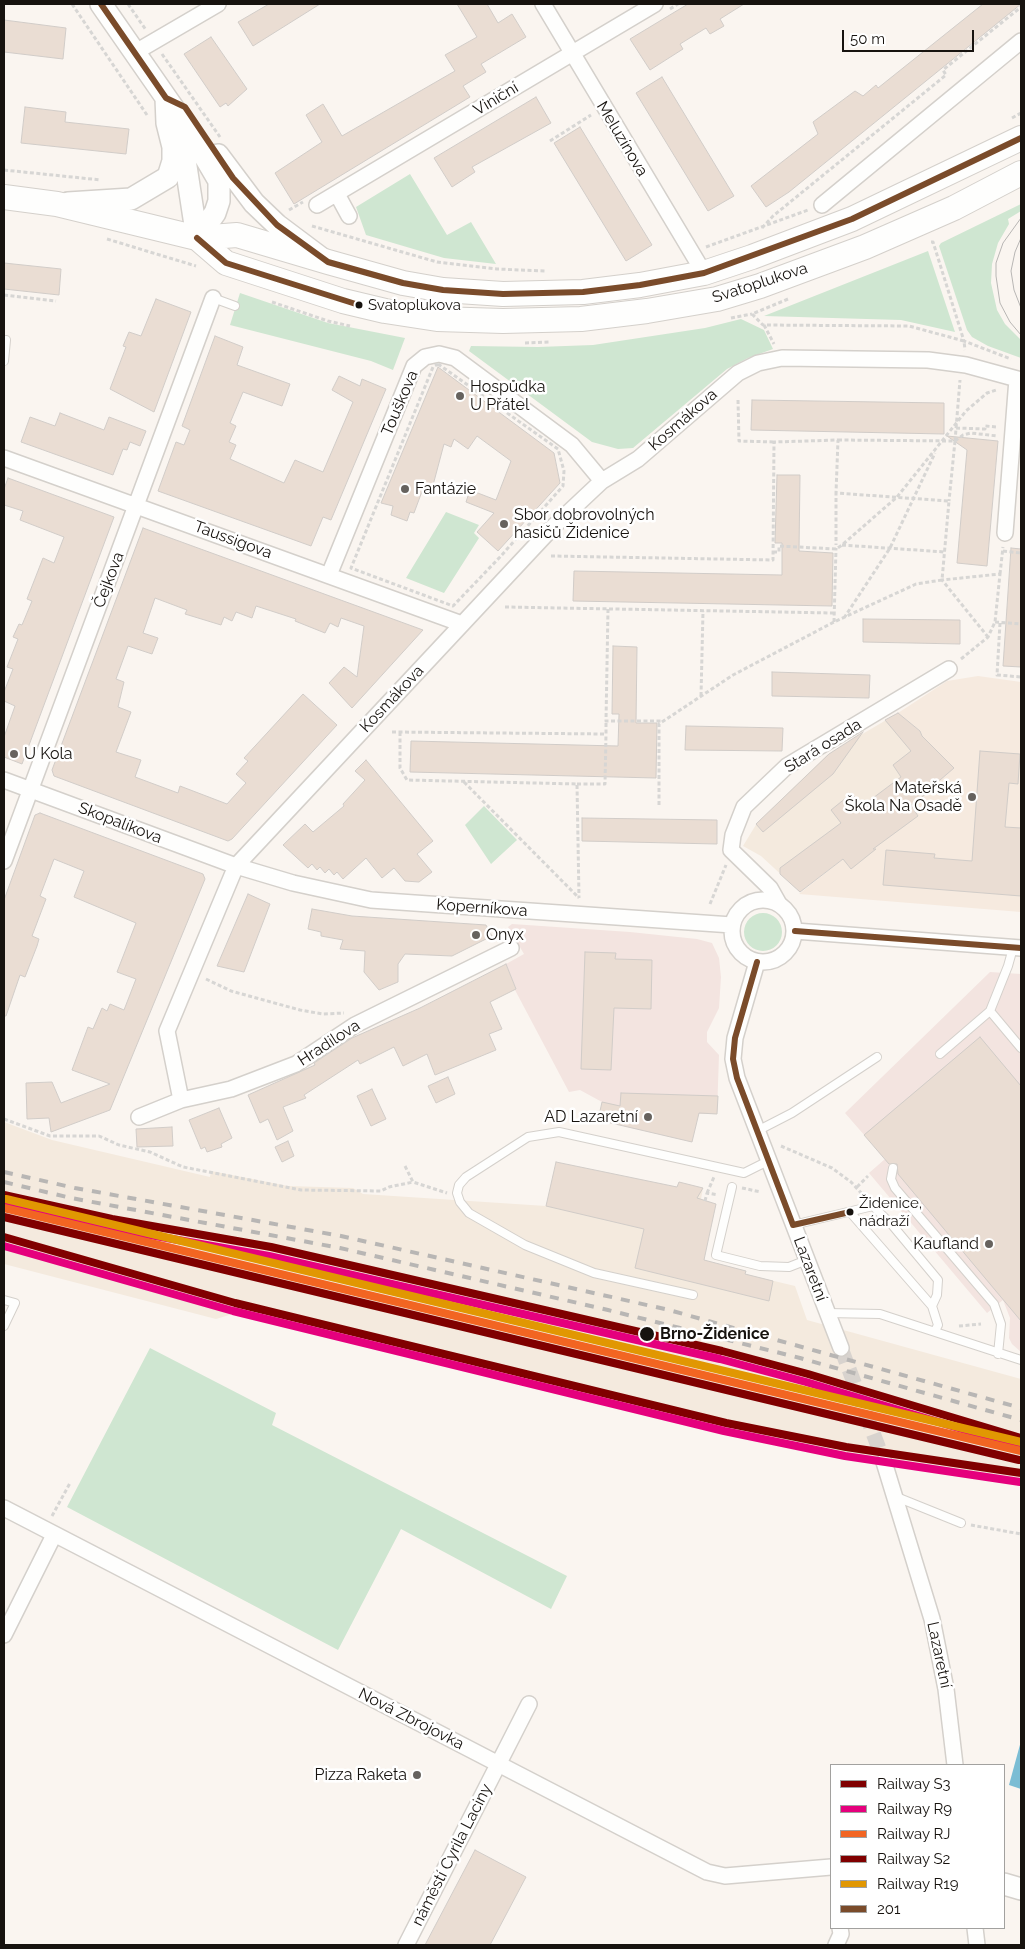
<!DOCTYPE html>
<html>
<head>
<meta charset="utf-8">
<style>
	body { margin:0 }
	#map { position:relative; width:1025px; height:1949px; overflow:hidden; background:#faf5f0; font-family:Raleway,sans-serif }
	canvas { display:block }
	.frame { position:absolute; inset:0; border:5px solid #17130f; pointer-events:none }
	.legend { position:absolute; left:830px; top:1764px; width:175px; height:165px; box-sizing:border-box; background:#fff; border:1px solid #a2a19f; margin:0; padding:6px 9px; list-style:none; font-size:15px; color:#17130f }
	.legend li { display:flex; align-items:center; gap:10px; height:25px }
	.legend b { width:25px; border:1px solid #a2a19f }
	.scale { position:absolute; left:842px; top:30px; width:132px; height:22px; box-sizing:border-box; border:2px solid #17130f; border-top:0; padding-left:6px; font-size:15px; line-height:18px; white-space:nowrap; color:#17130f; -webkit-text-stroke:4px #fff; paint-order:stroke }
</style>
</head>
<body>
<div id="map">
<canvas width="1025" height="1949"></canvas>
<div class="frame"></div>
<ul class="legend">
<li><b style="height:6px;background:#800000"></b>Railway S3</li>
<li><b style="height:6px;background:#e5007d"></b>Railway R9</li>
<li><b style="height:6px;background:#f26522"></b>Railway RJ</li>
<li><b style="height:6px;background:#800000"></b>Railway S2</li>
<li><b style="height:6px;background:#e19702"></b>Railway R19</li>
<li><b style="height:6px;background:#7a4b2a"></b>201</li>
</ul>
<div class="scale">50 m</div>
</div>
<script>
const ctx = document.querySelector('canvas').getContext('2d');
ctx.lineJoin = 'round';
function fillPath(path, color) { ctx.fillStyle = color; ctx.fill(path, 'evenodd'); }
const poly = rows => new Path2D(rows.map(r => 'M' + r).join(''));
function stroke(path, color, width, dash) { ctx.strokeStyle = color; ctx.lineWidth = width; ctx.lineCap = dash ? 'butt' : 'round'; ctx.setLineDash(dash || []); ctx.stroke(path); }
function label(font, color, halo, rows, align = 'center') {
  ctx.font = font + ' Raleway,sans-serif'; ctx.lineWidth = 5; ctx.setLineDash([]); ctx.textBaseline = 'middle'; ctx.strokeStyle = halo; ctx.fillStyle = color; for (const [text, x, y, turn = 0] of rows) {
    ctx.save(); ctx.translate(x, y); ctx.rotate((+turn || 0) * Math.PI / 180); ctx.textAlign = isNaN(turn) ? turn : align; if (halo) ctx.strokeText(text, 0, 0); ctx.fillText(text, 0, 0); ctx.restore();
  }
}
fillPath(poly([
	[512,924,630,932,697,939,712,943,719,958,721,977,719,1008,707,1032,707,1042,719,1055,717,1114,698,1114,692,1142,598,1120,602,1102,580,1090,569,1092,515,990,516,989,506,964,524,954,508,927],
	[990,972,1021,974,1021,1352,1012,1344,1009,1338,1010,1318,1003,1300,987,1313,869,1173,885,1159,845,1113]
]), '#f3e4e0');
fillPath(poly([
	[898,713,920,731,922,736,954,768,933,786,934,788,911,805,918,816,851,869,842,859,800,892,761,856,743,846,757,823,827,755],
	[4,1122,52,1140,210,1177,211,1171,288,1186,353,1188,363,1194,546,1206,556,1162,661,1185,677,1187,679,1182,703,1188,701,1199,716,1204,704,1260,746,1271,745,1274,795,1286,807,1320,1021,1379,1021,1486,978,1476,861,1458,402,1355,266,1316,239,1312,216,1319,4,1264]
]), '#f4eade');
fillPath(poly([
	[978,676,1021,682,1021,912,799,894,843,859,851,869,861,844,890,836,918,816,911,805,934,788,933,786,953,768,922,736,920,731,898,713,947,681]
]), '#f6eadf');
fillPath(poly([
	[410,174,447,235,471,222,496,264,444,258,366,235,356,207],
	[1021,204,1021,211,1008,219,1009,224,998,243,992,264,991,283,997,310,1005,324,1021,340,1021,358,988,346,972,337,967,330,939,246,941,243],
	[928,251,955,332,901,320,764,316],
	[240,293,328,323,405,338,393,370,371,361,230,325],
	[741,319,764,330,773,349,748,358,727,369,633,448,618,449,592,442,469,351,471,346,538,347,593,345,705,328],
	[446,512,479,525,474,533,479,538,444,593,406,578],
	[484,806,517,840,491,864,465,825],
	'744 932a19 19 0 1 1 38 0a19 19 0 1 1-38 0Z',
	[150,1348,276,1413,272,1425,567,1576,551,1609,401,1529,338,1650,67,1507]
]), '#cfe6d1');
fillPath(poly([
	[1021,1741,1021,1789,1009,1785]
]), '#7bbdd4');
const building = poly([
	[269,4,320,4,253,46,238,22,269,4],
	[457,4,487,4,498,23,512,14,526,37,481,64,486,72,463,86,470,97,294,204,275,173,322,142,306,115,323,104,342,136,455,71,445,55,477,37,457,4],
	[688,4,744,4,720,19,724,26,710,34,706,28,680,44,683,49,650,70,630,39,688,4],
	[983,4,1021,4,789,192,766,207,751,186,818,134,813,122,855,91,863,96,876,85,878,88,983,4],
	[4,20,66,28,63,59,4,52,4,20],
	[211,37,247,89,228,106,226,103,220,107,184,54,211,37],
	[662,77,734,196,708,211,636,93,662,77],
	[536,97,551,123,472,167,475,172,452,187,434,158,536,97],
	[25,107,66,112,65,122,129,129,126,154,21,143,25,107],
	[580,127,652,245,626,261,554,143,580,127],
	[4,263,61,269,59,295,4,289,4,263],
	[156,299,191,312,154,412,110,389,126,347,123,346,129,332,141,336,156,299],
	[215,336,243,347,237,365,290,384,282,406,243,392,230,423,236,426,229,442,236,445,230,459,284,483,295,460,323,472,353,402,332,390,339,376,360,386,362,379,386,389,331,520,323,517,311,546,158,491,176,442,184,445,190,430,182,426,215,336],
	[438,367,554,453,560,483,498,551,477,532,494,513,466,502,470,490,496,500,511,461,477,436,468,449,454,439,451,447,444,444,432,489,424,486,414,513,410,512,407,521,391,515,393,506,381,503,438,367],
	[752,400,944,403,944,434,751,430,752,400],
	[60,413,104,430,109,417,146,431,140,446,130,442,127,450,123,449,113,475,21,442,30,417,55,426,60,413],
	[947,436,998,441,987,566,957,563,967,450,947,436],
	[777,475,800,475,799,551,833,553,832,606,573,601,574,571,782,575,782,543,775,543,777,475],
	[8,478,114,517,22,764,4,757,4,737,15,706,4,701,4,692,13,669,7,667,18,639,13,637,19,624,22,625,32,601,27,599,43,558,54,563,64,537,20,520,23,511,4,505,4,489,8,478],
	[143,528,423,630,352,708,329,683,344,667,357,677,364,626,341,618,338,627,330,623,325,633,295,621,296,619,256,606,252,618,236,612,232,621,224,617,221,625,185,614,187,610,155,598,143,633,158,638,152,654,128,646,116,679,124,682,118,707,131,712,116,752,141,760,135,777,178,793,180,786,227,804,246,783,236,774,248,761,244,758,303,694,337,725,232,839,228,841,54,776,52,770,143,528],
	[1011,548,1021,549,1021,667,1003,666,1011,548],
	[863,619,960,620,960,644,863,642,863,619],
	[613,646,637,647,636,723,657,723,656,778,410,772,411,741,618,746,619,714,612,714,613,646],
	[772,672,870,675,869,698,772,696,772,672],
	[898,713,920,731,922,736,954,768,933,786,934,788,911,805,918,816,873,849,876,849,851,869,843,859,800,892,780,874,780,868,841,823,831,810,852,793,861,807,901,777,893,765,911,751,885,720,898,713],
	[686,726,783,728,782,751,685,750,686,726],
	[863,732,833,774,763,832,756,824,829,754,863,732],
	[980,751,1020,754,1018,784,1009,783,1005,827,1021,828,1021,896,883,885,886,850,935,854,934,858,972,861,980,751],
	[366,760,433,841,417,854,432,872,419,882,405,881,394,868,382,878,366,858,343,879,337,872,334,875,329,869,325,873,320,867,317,870,312,864,308,868,283,845,305,824,313,832,344,806,343,804,365,780,355,771,366,760],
	[40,813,203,874,205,879,110,1110,51,1132,49,1118,27,1119,26,1083,52,1082,61,1103,110,1084,72,1070,88,1027,93,1029,102,1008,107,1011,110,1004,124,1010,136,979,117,972,136,923,74,897,84,871,54,859,40,896,46,899,32,936,39,939,37,946,25,977,20,975,6,1016,4,1016,4,900,35,815,40,813],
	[582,818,717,820,717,844,582,841,582,818],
	[248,894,270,904,244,972,217,966,248,894],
	[312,909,352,916,486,925,492,936,452,956,405,954,398,964,398,982,379,990,364,972,365,951,340,949,343,940,321,936,321,932,308,929,312,909],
	[585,952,616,953,615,959,652,960,651,1009,614,1008,611,1070,581,1069,585,952],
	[506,964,516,989,490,1002,502,1029,489,1034,496,1050,435,1075,427,1054,403,1066,394,1047,360,1064,358,1060,304,1095,306,1098,283,1107,293,1131,277,1140,268,1119,260,1123,248,1095,315,1065,314,1063,352,1038,420,1008,506,964],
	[980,1037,1021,1086,1021,1321,898,1174,897,1164,889,1164,864,1135,980,1037],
	[448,1077,455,1094,436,1103,428,1086,448,1077],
	[372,1089,386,1119,371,1126,357,1096,372,1089],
	[621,1093,718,1096,717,1114,699,1113,692,1142,598,1120,602,1102,620,1106,621,1093],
	[219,1108,232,1138,221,1144,222,1147,207,1152,205,1147,201,1149,189,1120,219,1108],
	[172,1127,173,1146,137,1147,136,1129,172,1127],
	[288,1141,294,1156,282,1162,275,1147,288,1141],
	[556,1162,677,1187,679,1182,703,1188,697,1198,716,1204,704,1260,746,1271,745,1274,773,1281,769,1301,635,1268,644,1229,546,1206,556,1162],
	[475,1850,526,1877,490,1945,425,1945,475,1850]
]);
fillPath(building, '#eaddd3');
stroke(building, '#d1ccc8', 1);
stroke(poly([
	[841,1348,884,1462]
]), '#d8d3ce', 15, [15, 8]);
const lane = poly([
	[213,298,235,306],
	[4,361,6,340],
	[990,1011,1021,1048],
	[940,1054,990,1011,1008,966,1013,948],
	[757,1131,792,1113,877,1057],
	[893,1168,891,1179,895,1188,994,1304,1001,1324,998,1354],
	[732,1187,716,1255,760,1266,789,1267,807,1260],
	[850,1212,932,1306],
	[793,1225,873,1206,893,1226,938,1280,937,1295,932,1306,938,1325,935,1331],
	[693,1295,594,1273,525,1245,469,1213,460,1202,457,1193,459,1185,466,1177,528,1137,559,1132,744,1173,768,1161],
	[4,1300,15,1303,4,1326],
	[827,1313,880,1314,1021,1360],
	[894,1496,961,1523]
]);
const street = poly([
	[543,4,704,273],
	[134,53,218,4],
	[337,194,349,216],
	[317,205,655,4],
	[822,205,1021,41],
	[4,458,462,624],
	[1005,533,1017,379],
	[329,575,414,366,425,357,439,354,455,358,572,445,602,481],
	[4,780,236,866,293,883,371,900,732,925],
	[4,861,213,298],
	'732 931a31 31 0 1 1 62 0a31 31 0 1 1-62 0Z',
	[779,904,770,888,731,850,733,835,744,807,787,766,949,669],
	[795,931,1021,948],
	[757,962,735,1038,733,1059,737,1078,841,1348],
	[181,1100,167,1031,236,866,552,528,602,481,638,459,738,373,758,363,782,358,928,360,966,365,1021,380],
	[139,1117,181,1100,231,1089,296,1064,355,1025,511,948],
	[884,1462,932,1619,946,1689,955,1765],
	[4,1508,707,1872,725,1876,831,1867],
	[4,1635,54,1535],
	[975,1928,977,1945],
	[406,1945,529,1704],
	[836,1945,841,1934,840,1928]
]);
const secondary = poly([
	[101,4,192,135,219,181,219,201,215,213,197,238],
	[182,140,197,238],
	[218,155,254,203,277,225,321,258],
	[68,203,131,199,168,177,173,161,173,147,167,123,166,98],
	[1004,1884,1021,1889]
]);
const primary = poly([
	[4,197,57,204,197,238,237,235,328,262,403,283,443,290,503,294,583,292,640,285,704,273,752,257,852,219,1021,138],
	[197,238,226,263,343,301,385,311,437,319,503,321,581,319,647,311,717,299,760,286,865,247,954,208,1021,173]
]);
stroke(lane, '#d4d0cb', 10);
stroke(street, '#d4d0cb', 18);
stroke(secondary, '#d4d0cb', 24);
stroke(primary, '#d4d0cb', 26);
stroke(poly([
	[72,4,147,115],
	[128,4,146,30],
	[670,9,678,4],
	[162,54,220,137],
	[1012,118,1021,113],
	[550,141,591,115],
	[4,170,101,180],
	[289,210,303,202],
	[312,226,437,262,497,269,545,271],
	[762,228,773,216,946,75,943,70,1021,7],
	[107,239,196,266],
	[931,242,933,242,964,341,1011,359],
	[706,247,808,210],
	[4,295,56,301],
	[788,299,752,314,763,325,909,326,964,341,965,350],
	[272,302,328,321,350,326],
	[731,318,752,314],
	[764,325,774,344],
	[525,343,551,342],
	[438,364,558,449,564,471,563,486,500,557,453,606,351,568,433,367,438,364],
	[738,400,739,441,774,442],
	[956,428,985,429,985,426,997,427],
	[838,440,955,441,949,501],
	[955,441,960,380],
	[955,441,963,435,971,433,997,436],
	[842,545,945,552],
	[1003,551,1021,553],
	[773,552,779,552,779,546,836,549,842,545,897,497,966,411,987,393,996,390],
	[551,556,773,560,774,442,838,440,836,493],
	[1000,574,1003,547],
	[505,607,834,613],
	[608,609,606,721,663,721],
	[844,618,890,548,935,453],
	[834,622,836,548],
	[995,622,1021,624],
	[1000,623,997,675,1021,677],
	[961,659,988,637,995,622,1000,574,942,580,988,637],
	[701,696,703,611],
	[392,732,606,734,606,721],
	[400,732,400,768,407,780,577,784,579,898],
	[464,782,579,898],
	[577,784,605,784,606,734],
	[659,805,659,724,733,675,834,622,916,584,942,580,949,501,836,493,836,545],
	[710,904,726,865],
	[206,979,231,991,300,1010,323,1014,344,1013],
	[4,1119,50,1136,99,1136,119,1145,150,1152,183,1167,301,1190,381,1191,389,1187,413,1182],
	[781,1146,832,1168,851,1182,864,1196],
	[405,1166,413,1182,447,1193],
	[857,1187,868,1176],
	[742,1188,761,1192],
	[707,1193,714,1177],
	[705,1201,707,1193,718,1195],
	[959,1326,981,1324],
	[52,1516,70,1483],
	[971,1525,1021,1534]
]), '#d7d6d4', 3, [4, 2.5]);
stroke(lane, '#fefefd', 8);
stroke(street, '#fefefd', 15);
stroke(secondary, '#fefefd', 21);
stroke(primary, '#fefefd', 24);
stroke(poly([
	[1021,218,1003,243,996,263,996,276,1000,303,1010,322,1021,335],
	[1021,238,1015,252,1011,271,1014,290,1021,308]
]), '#b8b6b4', 1);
stroke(poly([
	[4,1172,75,1188,341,1236,669,1310,1021,1408],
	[4,1182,71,1198,340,1248,608,1310,800,1358,1021,1420]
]), '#b8b6b4', 4, [9, 9]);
stroke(poly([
	[101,4,166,98,185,107,233,178,277,225,328,262,403,283,443,290,503,294,583,292,640,285,704,273,852,219,1021,138],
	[197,238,226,263,359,305],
	[795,931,1021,948],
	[757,962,735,1038,733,1059,737,1078,793,1225],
	[793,1225,850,1212]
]), '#7a4b2a', 6);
stroke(poly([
	[4,1195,112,1219,271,1247,722,1351,808,1374,1021,1438],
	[4,1237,235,1303,726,1423,846,1447,1021,1473]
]), '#800000', 8);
stroke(poly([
	[4,1204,110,1228,269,1256,720,1359,806,1382,1018,1446],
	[4,1246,233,1311,724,1431,845,1456,1020,1482]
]), '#e5007d', 8);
stroke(poly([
	[4,1208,1021,1451]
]), '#f26522', 8);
stroke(poly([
	[4,1217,1019,1460]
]), '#800000', 8);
stroke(poly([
	[6,1199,1021,1442]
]), '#e19702', 8);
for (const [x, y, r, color] of [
	[359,305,4.5,"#17130f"],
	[460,396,5,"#66625e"],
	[405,489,5,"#66625e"],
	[504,524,5,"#66625e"],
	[14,754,5,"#66625e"],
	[972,797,5,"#66625e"],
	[476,935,5,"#66625e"],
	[648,1117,5,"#66625e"],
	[850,1212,4.5,"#17130f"],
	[989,1244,5,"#66625e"],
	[647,1334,8,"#17130f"],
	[417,1775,5,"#66625e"]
]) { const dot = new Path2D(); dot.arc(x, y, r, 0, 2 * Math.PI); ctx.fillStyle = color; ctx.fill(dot); stroke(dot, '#fff', 2); }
label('15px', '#17130f', '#fff', [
	["Svatoplukova",368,305],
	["Židenice,",859,1203],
	["nádraží",859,1221]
], 'left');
label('16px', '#17130f', '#fff', [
	["Viniční",496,99,-31],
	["Meluzínova",622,139,59],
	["Svatoplukova",760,283,-18],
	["Touškova",400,403,-67],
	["Kosmákova",683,420,-41],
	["Taussigova",233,540,20],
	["Čejkova",109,580,-69],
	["Kosmákova",392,699,-47],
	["Stará osada",823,746,-32],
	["Skopalíkova",120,823,21],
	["Koperníkova",482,908,4],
	["Hradilova",329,1043,-33],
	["Lazaretní",810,1269,69],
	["Lazaretní",939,1655,78],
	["Nová Zbrojovka",411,1719,27],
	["náměstí Cyrila Laciny",452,1855,-63]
]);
label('16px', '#17130f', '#fff', [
	["Hospůdka",470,387],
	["U Přátel",470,405],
	["Fantázie",415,489],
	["Sbor dobrovolných",514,515],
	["hasičů Židenice",514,533],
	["U Kola",24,754],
	["Mateřská",962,788,"right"],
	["Škola Na Osadě",962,806,"right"],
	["Onyx",486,935],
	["AD Lazaretní",638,1117,"right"],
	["Kaufland",979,1244,"right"],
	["Pizza Raketa",407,1775,"right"]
], 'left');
label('bold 16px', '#17130f', '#fff', [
	["Brno-Židenice",660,1334]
], 'left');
</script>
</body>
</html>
